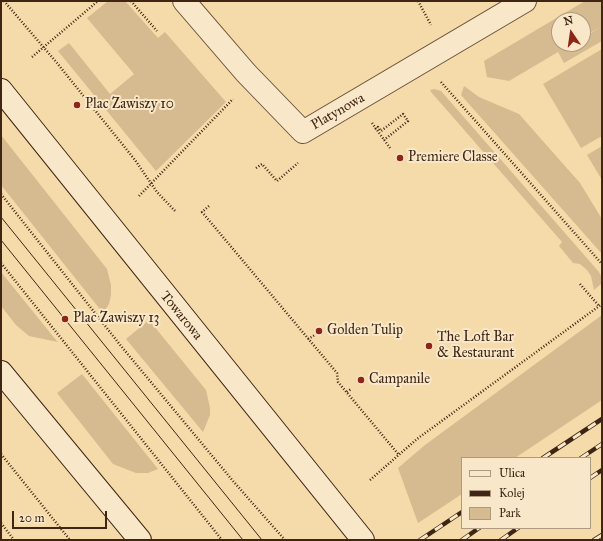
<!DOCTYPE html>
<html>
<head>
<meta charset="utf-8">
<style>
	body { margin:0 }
	#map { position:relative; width:603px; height:541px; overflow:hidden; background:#f5daaa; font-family:"IM FELL Great Primer",serif }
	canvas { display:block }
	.frame { position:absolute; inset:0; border:2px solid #3f2614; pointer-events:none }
	.legend { position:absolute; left:461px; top:457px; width:130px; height:72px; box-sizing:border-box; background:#f8e7c8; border:1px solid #ae9a80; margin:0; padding:5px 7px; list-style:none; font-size:12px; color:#3f2614 }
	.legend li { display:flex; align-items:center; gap:8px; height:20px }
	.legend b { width:20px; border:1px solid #ae9a80 }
	.north { position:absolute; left:551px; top:12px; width:40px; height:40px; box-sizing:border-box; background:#f8e7c8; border:1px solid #ae9a80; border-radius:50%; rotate:347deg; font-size:11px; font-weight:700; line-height:16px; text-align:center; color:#3f2614 }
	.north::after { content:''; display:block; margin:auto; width:14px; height:18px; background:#8f2418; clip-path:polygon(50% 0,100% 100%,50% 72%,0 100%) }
	.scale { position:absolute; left:12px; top:511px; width:95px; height:18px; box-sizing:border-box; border:2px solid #3f2614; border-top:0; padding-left:5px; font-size:12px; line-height:14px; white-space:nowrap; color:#3f2614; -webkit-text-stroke:3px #f8e7c8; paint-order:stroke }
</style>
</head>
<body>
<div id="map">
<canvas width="603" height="541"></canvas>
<div class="frame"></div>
<ul class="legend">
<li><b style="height:5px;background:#f8e7c8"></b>Ulica</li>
<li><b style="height:5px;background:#3f2614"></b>Kolej</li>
<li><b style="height:11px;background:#d6bb90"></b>Park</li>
</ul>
<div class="north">N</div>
<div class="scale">20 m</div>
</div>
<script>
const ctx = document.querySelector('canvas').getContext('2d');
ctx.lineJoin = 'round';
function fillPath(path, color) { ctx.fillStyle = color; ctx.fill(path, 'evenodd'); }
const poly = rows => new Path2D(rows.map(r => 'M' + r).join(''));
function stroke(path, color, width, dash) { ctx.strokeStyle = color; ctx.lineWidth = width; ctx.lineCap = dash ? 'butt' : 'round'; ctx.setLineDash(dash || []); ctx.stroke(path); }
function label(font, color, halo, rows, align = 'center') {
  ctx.font = font + ' "IM FELL Great Primer",serif'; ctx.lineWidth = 4; ctx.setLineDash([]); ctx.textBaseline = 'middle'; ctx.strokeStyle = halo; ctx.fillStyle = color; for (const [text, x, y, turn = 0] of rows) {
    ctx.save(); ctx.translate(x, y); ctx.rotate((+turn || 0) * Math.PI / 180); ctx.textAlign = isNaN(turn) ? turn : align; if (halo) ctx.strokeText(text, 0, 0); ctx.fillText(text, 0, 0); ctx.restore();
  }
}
fillPath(poly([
	[108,1,125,1,158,38,165,32,226,102,156,171,58,51,69,43,110,94,134,74,87,18],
	[585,1,602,1,602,26,583,37,583,20,559,20,559,44,583,44,583,38,602,26,602,41,564,63,558,52,509,81,487,77,484,61],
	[602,49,602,136,581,148,543,84],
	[464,86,479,97,519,114,580,183,602,219,602,254,461,95],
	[434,89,441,91,599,272,602,278,601,284,594,290,591,276,587,270,580,264,573,263,559,246,562,242,431,92,430,90],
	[1,135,107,269,111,285,111,295,109,304,103,313,1,185],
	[602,146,602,180,587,155],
	[1,272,56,340,58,342,29,336,16,325,1,306],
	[602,315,602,400,515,458,462,458,462,494,418,523,398,468,425,445],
	[149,320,206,390,210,408,210,415,203,432,126,339],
	[82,374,158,469,148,473,136,473,113,464,57,393]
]), '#d6bb90');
const street = poly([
	[184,1,246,73,303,132,525,1]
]);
const secondary = poly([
	[1,90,363,540],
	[1,372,140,540]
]);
stroke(street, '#6c533a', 24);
stroke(secondary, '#3f2614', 24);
stroke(poly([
	[4,1,57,63,135,160,157,192,176,212],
	[131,1,157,31],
	[418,1,431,25],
	[32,57,98,1],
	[441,82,602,264],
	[372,123,390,148],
	[375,129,378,127,381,131,403,114,408,121,384,140],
	[256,168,262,164,277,181,298,163],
	[1,194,121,346,233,481,285,540],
	[139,196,233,99],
	[209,206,202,212,337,373,338,382,399,455],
	[1,263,222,540],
	[580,284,599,306],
	[308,339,315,335],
	[347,392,351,389],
	[1,454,70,540],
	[370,480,417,439,602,304],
	[1,523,14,540]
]), '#3f2614', 2.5, [1, 2]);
stroke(street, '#f8e7c8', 22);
stroke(secondary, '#f8e7c8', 22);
stroke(poly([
	[1,217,262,540],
	[1,240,243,540]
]), '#3f2614', 1);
const rail = poly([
	[543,458,602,419],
	[581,458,602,444],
	[590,478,602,470],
	[420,540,462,512],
	[462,540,479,528],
	[501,540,518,528],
	[594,540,602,535]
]);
stroke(rail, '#3f2614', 4.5);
stroke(rail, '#f8e7c8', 3, [9]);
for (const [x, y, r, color] of [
	[77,105,4,"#8f2418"],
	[400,158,4,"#8f2418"],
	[65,319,4,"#8f2418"],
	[319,331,4,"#8f2418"],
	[429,346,4,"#8f2418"],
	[361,380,4,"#8f2418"]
]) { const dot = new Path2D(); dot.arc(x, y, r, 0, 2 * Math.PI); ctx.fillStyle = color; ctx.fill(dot); stroke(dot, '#f8e7c8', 1.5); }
label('14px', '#3f2614', '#f8e7c8', [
	["Plac Zawiszy 10",85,105],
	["Premiere Classe",408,158],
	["Plac Zawiszy 13",73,319],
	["Golden Tulip",327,331],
	["The Loft Bar",437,338],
	["& Restaurant",437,354],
	["Campanile",369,380]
], 'left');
label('14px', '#3f2614', '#f8e7c8', [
	["Platynowa",338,112,-30],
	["Towarowa",181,316,51]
]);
</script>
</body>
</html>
